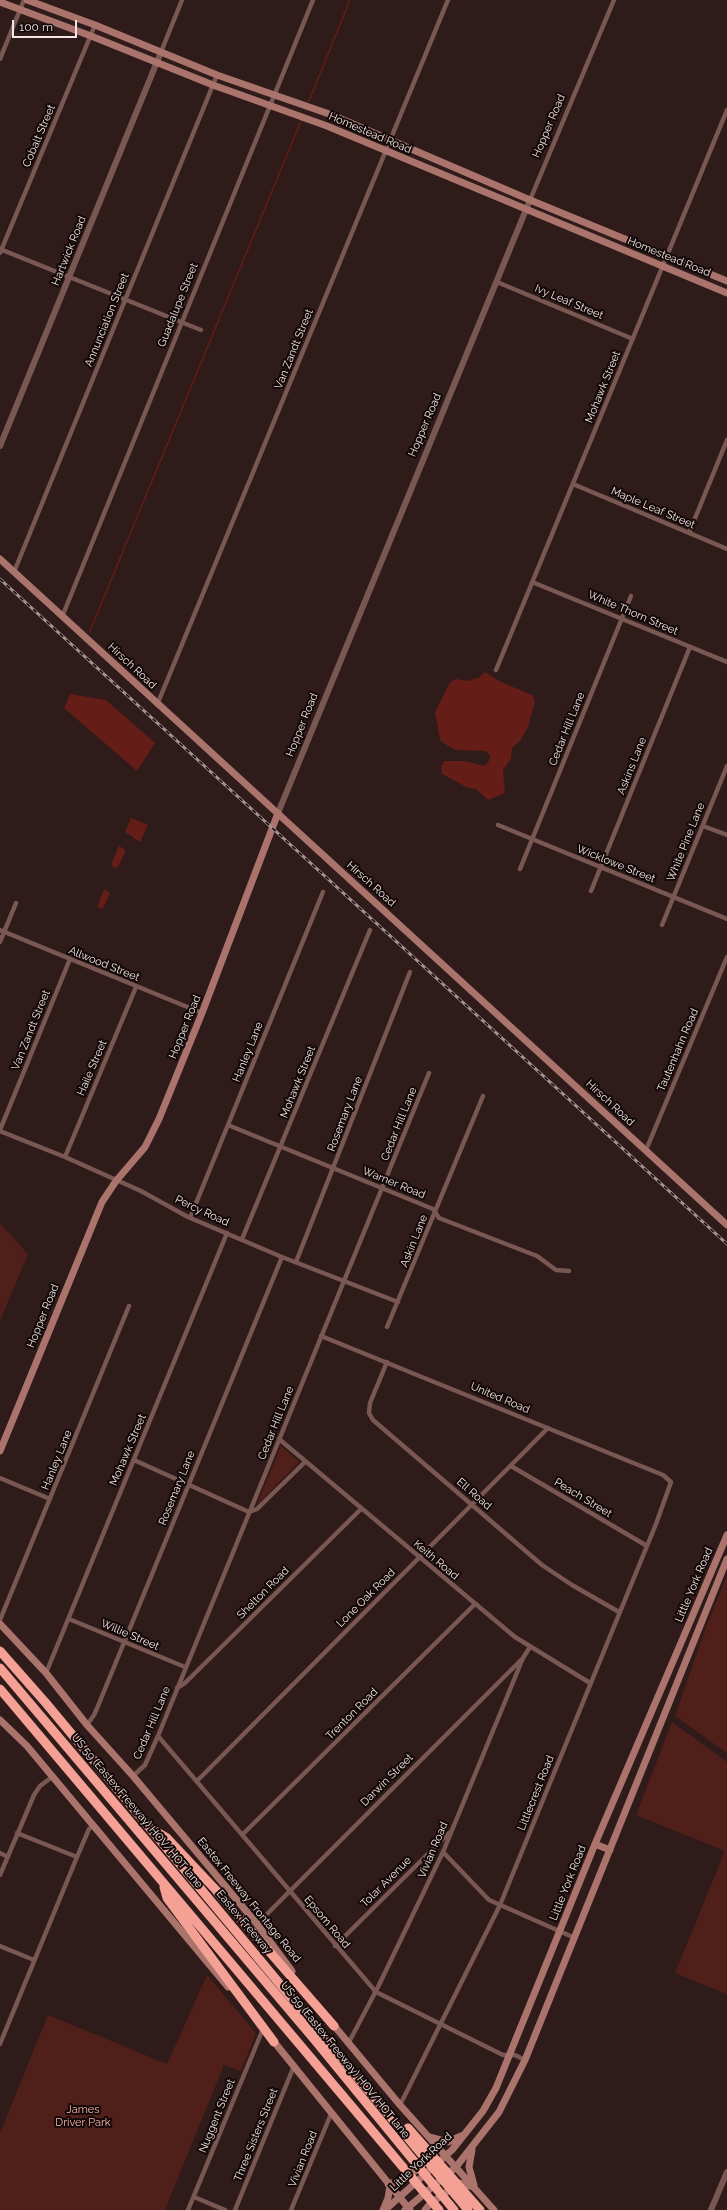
<!DOCTYPE html>
<html>
<head>
<meta charset="utf-8">
<style>
	body { margin:0 }
	#map { position:relative; width:727px; height:2210px; overflow:hidden; background:#2f1b19; font-family:Raleway,sans-serif }
	canvas { display:block }
	.scale { position:absolute; left:12px; top:20px; width:65px; height:18px; box-sizing:border-box; border:2px solid #f4e6e4; border-top:0; padding-left:5px; font-size:12px; line-height:14px; white-space:nowrap; color:#f4e6e4; -webkit-text-stroke:3px #110807; paint-order:stroke }
</style>
</head>
<body>
<div id="map">
<canvas width="727" height="2210"></canvas>
<div class="scale">100 m</div>
</div>
<script>
const ctx = document.querySelector('canvas').getContext('2d');
ctx.lineJoin = 'round';
function fillPath(path, color) { ctx.fillStyle = color; ctx.fill(path, 'evenodd'); }
const poly = rows => new Path2D(rows.map(r => 'M' + r).join(''));
function stroke(path, color, width, dash) { ctx.strokeStyle = color; ctx.lineWidth = width; ctx.lineCap = dash ? 'butt' : 'round'; ctx.setLineDash(dash || []); ctx.stroke(path); }
function label(font, color, halo, rows, align = 'center') {
  ctx.font = font + ' Raleway,sans-serif'; ctx.lineWidth = 4; ctx.setLineDash([]); ctx.textBaseline = 'middle'; ctx.strokeStyle = halo; ctx.fillStyle = color; for (const [text, x, y, turn = 0] of rows) {
    ctx.save(); ctx.translate(x, y); ctx.rotate((+turn || 0) * Math.PI / 180); ctx.textAlign = isNaN(turn) ? turn : align; if (halo) ctx.strokeText(text, 0, 0); ctx.fillText(text, 0, 0); ctx.restore();
  }
}
fillPath(poly([
	[0,1223,28,1254,0,1321],
	[281,1446,299,1462,256,1506],
	[727,1576,727,1753,675,1716,706,1627],
	[672,1722,727,1762,727,1994,675,1973,725,1851,636,1815],
	[207,1975,256,2033,241,2071,224,2065,165,2210,0,2210,0,2133,48,2015,167,2064]
]), '#501f19');
fillPath(poly([
	[485,672,499,681,532,695,535,701,528,727,520,741,512,748,511,759,503,770,505,793,488,800,476,789,468,788,442,774,441,768,444,761,465,761,484,766,489,761,490,755,485,751,456,750,448,746,440,740,435,712,450,682,456,679,468,681,478,678],
	[70,694,106,700,155,743,137,771,64,708],
	[131,818,148,825,140,842,125,832],
	[119,846,126,850,118,867,115,868,112,866,112,862],
	[104,889,110,893,103,909,97,907]
]), '#641d17');
stroke(poly([
	[309,101,350,0],
	[90,631,301,121]
]), '#641d17', 1.5);
stroke(poly([
	[161,52,182,0],
	[0,59,24,0],
	[530,200,614,0],
	[0,249,201,330],
	[0,253,95,25],
	[497,282,633,339],
	[573,484,727,549],
	[689,533,727,440],
	[14,572,217,75],
	[532,582,727,662],
	[62,617,313,0],
	[496,670,727,110],
	[157,705,448,0],
	[498,825,727,919],
	[703,826,727,835],
	[520,869,631,596],
	[591,891,690,647],
	[662,925,727,766],
	[0,930,202,1013],
	[0,942,16,903],
	[228,1125,433,1209,439,1218,537,1256,556,1270,569,1271],
	[0,1130,70,959],
	[0,1131,65,1157,141,1191,188,1217,282,1257,398,1302],
	[646,1150,727,957],
	[65,1157,136,987],
	[190,1218,323,892],
	[242,1239,370,930],
	[296,1262,410,972],
	[387,1327,483,1096],
	[321,1336,663,1475,671,1482,656,1524,500,1905,400,2105],
	[387,1362,370,1403,369,1413,373,1420,542,1565,572,1585,619,1612],
	[279,1439,515,1637,590,1683],
	[134,1460,249,1512],
	[511,1466,647,1546],
	[0,1478,50,1499],
	[249,1512,257,1509,305,1462],
	[69,1619,185,1667],
	[0,1620,129,1306],
	[46,1673,227,1233],
	[177,1688,185,1683,361,1509],
	[87,1725,94,1715,98,1706,282,1257],
	[158,1736,376,1992,503,2055,515,2055,525,2060],
	[133,1776,145,1765,158,1736,429,1073],
	[197,1781,548,1428],
	[17,1833,77,1857],
	[242,1835,475,1604],
	[443,1852,489,1900,575,1938],
	[0,1853,8,1857],
	[0,1875,34,1795,40,1786,52,1777],
	[257,1924,523,1658,530,1647],
	[0,1946,34,1960],
	[335,1946,449,1833],
	[0,2044,77,1857,89,1829,94,1825],
	[348,2044,378,1987,443,1852,523,1658],
	[194,2197,225,2210],
	[188,2210,263,2029],
	[235,2210,294,2066],
	[291,2210,331,2114]
]), '#795752', 4.5);
stroke(poly([
	[0,446,161,52],
	[278,813,530,200],
	[711,2210,727,2172]
]), '#795752', 6);
stroke(poly([
	[27,0,95,25,217,75,332,115,530,200,727,281],
	[0,2,91,36,213,85,327,126,727,293],
	[0,559,727,1225],
	[0,1451,102,1202,116,1181,145,1147,159,1119,202,1013,278,813],
	[0,1624,46,1673,87,1725,133,1776,257,1924,292,1971],
	[0,1720,27,1746,228,1987],
	[595,1844,610,1850],
	[331,2022,400,2105,494,2210],
	[271,2038,410,2210],
	[429,2137,448,2142,461,2136],
	[472,2150,469,2167,474,2185],
	[388,2184,405,2179,422,2165],
	[383,2210,388,2198,390,2186],
	[385,2210,452,2150,483,2111,496,2088,595,1844,727,1535],
	[405,2210,456,2167,499,2112,525,2060,727,1559],
	[425,2210,430,2204,459,2183,474,2187]
]), '#aa746d', 7);
stroke(poly([
	[0,1651,45,1702,468,2210],
	[0,1668,314,2039,454,2210],
	[0,1689,439,2210],
	[155,1831,167,1838,215,1889,334,2026],
	[164,1887,167,1898,274,2042],
	[408,2128,480,2210]
]), '#f4a094', 9);
const rail = poly([
	[0,579,727,1244]
]);
stroke(rail, '#a49391', 3);
stroke(rail, '#110807', 1.5, [4.5]);
label('11px', '#f4e6e4', '#110807', [
	["Hopper Road",549,126,-67],
	["Homestead Road",370,133,23],
	["Cobalt Street",39,136,-67],
	["Hartwick Road",69,251,-68],
	["Homestead Road",669,257,22],
	["Ivy Leaf Street",569,302,23],
	["Guadalupe Street",178,305,-68],
	["Annunciation Street",107,320,-68],
	["Van Zandt Street",294,349,-68],
	["Mohawk Street",603,387,-68],
	["Hopper Road",425,425,-67],
	["Maple Leaf Street",653,508,23],
	["White Thorn Street",633,613,23],
	["Hirsch Road",132,666,43],
	["Hopper Road",302,725,-68],
	["Cedar Hill Lane",567,729,-68],
	["Askins Lane",632,766,-68],
	["White Pine Lane",686,842,-68],
	["Wicklowe Street",616,864,22],
	["Hirsch Road",371,884,42],
	["Allwood Street",104,964,22],
	["Hopper Road",185,1027,-68],
	["Van Zandt Street",31,1030,-68],
	["Tautenhahn Road",678,1050,-67],
	["Hanley Lane",248,1052,-68],
	["Haile Street",92,1068,-67],
	["Mohawk Street",298,1082,-68],
	["Hirsch Road",610,1103,43],
	["Rosemary Lane",345,1114,-69],
	["Cedar Hill Lane",399,1124,-68],
	["Warner Road",394,1183,22],
	["Percy Road",202,1211,25],
	["Askin Lane",414,1241,-68],
	["Hopper Road",43,1316,-68],
	["United Road",500,1398,23],
	["Cedar Hill Lane",276,1423,-68],
	["Mohawk Street",128,1450,-67],
	["Hanley Lane",57,1460,-68],
	["Rosemary Lane",177,1488,-68],
	["Ell Road",474,1494,41],
	["Peach Street",583,1498,31],
	["Keith Road",436,1560,40],
	["Little York Road",694,1585,-67],
	["Shelton Road",263,1593,-45],
	["Lone Oak Road",366,1598,-45],
	["Willie Street",130,1635,23],
	["Trenton Road",352,1714,-45],
	["Cedar Hill Lane",152,1723,-67],
	["Darwin Street",387,1780,-45],
	["Littlecrest Road",536,1793,-68],
	["US 59 (Eastex Freeway) HOV/HOT lane",137,1811,50],
	["Vivian Road",433,1850,-67],
	["Tolar Avenue",386,1882,-45],
	["Little York Road",568,1883,-68],
	["Eastex Freeway Frontage Road",249,1900,51],
	["Eastex Freeway",244,1922,50],
	["Epsom Road",327,1922,50],
	["US 59 (Eastex Freeway) HOV/HOT lane",345,2060,51],
	["Nuggent Street",217,2116,-68],
	["Three Sisters Street",256,2135,-68],
	["Vivian Road",303,2159,-68],
	["Little York Road",421,2162,-43]
]);
label('11px', '#f9b6ac', '#110807', [
	["James",83,2110],
	["Driver Park",83,2123]
]);
</script>
</body>
</html>
